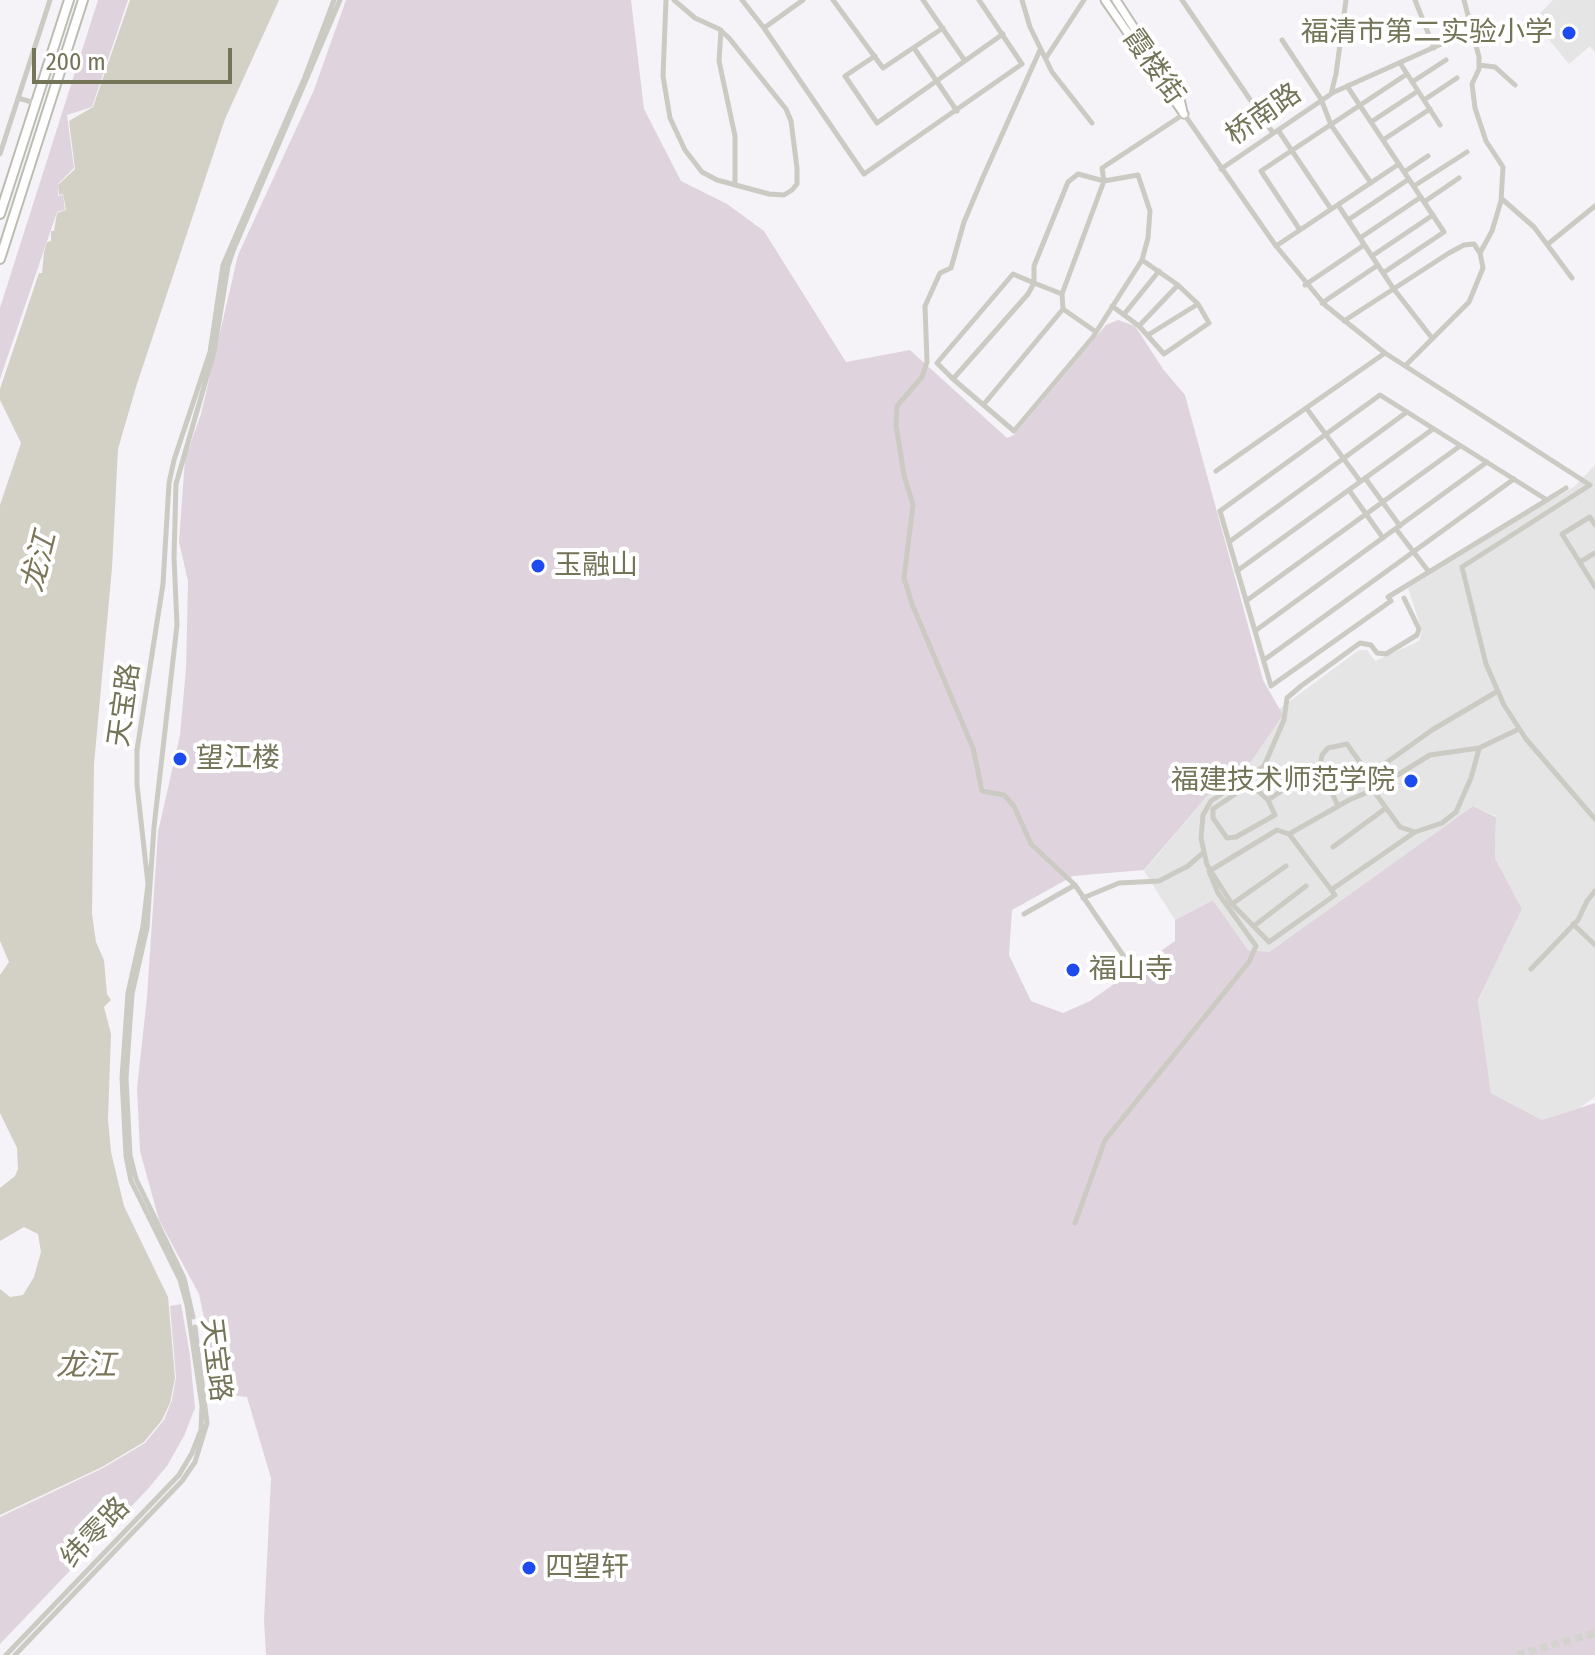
<!DOCTYPE html>
<html>
<head>
<meta charset="utf-8">
<style>
	body { margin:0 }
	#map { position:relative; width:1595px; height:1655px; overflow:hidden; background:#f5f3f7; font-family:"Fira Sans Condensed",sans-serif }
	canvas { display:block }
	.scale { position:absolute; left:32px; top:48px; width:200px; height:36px; box-sizing:border-box; border:4px solid #747458; border-top:0; padding-left:10px; font-size:24px; line-height:28px; white-space:nowrap; color:#747458; -webkit-text-stroke:6px #fff; paint-order:stroke }
</style>
</head>
<body>
<div id="map">
<canvas width="1595" height="1655"></canvas>
<div class="scale">200 m</div>
</div>
<script>
const ctx = document.querySelector('canvas').getContext('2d');
ctx.lineJoin = 'round';
function fillPath(path, color) { ctx.fillStyle = color; ctx.fill(path, 'evenodd'); }
const poly = rows => new Path2D(rows.map(r => 'M' + r).join(''));
function stroke(path, color, width, dash) { ctx.strokeStyle = color; ctx.lineWidth = width; ctx.lineCap = dash ? 'butt' : 'round'; ctx.setLineDash(dash || []); ctx.stroke(path); }
function label(font, color, halo, rows, align = 'center') {
  ctx.font = font + ' "Fira Sans Condensed","Noto Sans SC",sans-serif'; ctx.lineWidth = 8; ctx.setLineDash([]); ctx.textBaseline = 'middle'; ctx.strokeStyle = halo; ctx.fillStyle = color; for (const [text, x, y, turn = 0] of rows) {
    ctx.save(); ctx.translate(x, y); ctx.rotate((+turn || 0) * Math.PI / 180); ctx.textAlign = isNaN(turn) ? turn : align; if (halo) ctx.strokeText(text, 0, 0); ctx.fillText(text, 0, 0); ctx.restore();
  }
}
fillPath(poly([
	[1553,0,1595,0,1595,53,1590,46,1569,64,1533,20],
	[1595,465,1595,1097,1579,1108,1542,1120,1491,1093,1478,1000,1522,909,1495,858,1496,816,1473,806,1269,952,1248,950,1213,900,1175,920,1144,871,1207,796,1249,765,1282,716,1279,709,1359,650,1367,650,1375,661,1419,641,1422,631,1408,588,1575,486]
]), '#e6e5e5');
fillPath(poly([
	[98,0,128,0,92,107,67,115,74,168,58,184,58,196,63,195,65,210,57,212,0,379,0,308],
	[346,0,631,0,644,109,681,181,727,204,764,231,846,362,910,350,1007,438,1014,435,1106,325,1118,320,1135,326,1163,369,1185,395,1263,680,1283,715,1249,765,1207,796,1144,870,1073,876,1012,910,1009,955,1031,1001,1063,1013,1090,1001,1175,941,1175,920,1213,900,1248,950,1269,952,1473,806,1496,817,1495,858,1522,909,1478,1000,1491,1093,1542,1120,1595,1103,1595,1655,266,1655,264,1620,271,1478,247,1397,220,1394,199,1294,159,1220,140,1151,137,1088,147,997,158,832,180,735,186,669,188,581,179,542,185,459,201,414,238,255,314,90],
	[181,1304,190,1355,195,1408,184,1436,167,1466,147,1490,0,1644,0,1517,103,1468,145,1443,164,1420,172,1400,176,1377,170,1306]
]), '#dfd4dd');
fillPath(poly([
	[130,0,279,0,225,119,136,387,118,449,112,568,94,764,92,914,96,942,104,960,107,994,111,1000,104,1007,111,1034,108,1120,111,1152,124,1206,168,1297,175,1378,170,1403,162,1420,144,1442,102,1467,0,1515,0,1289,10,1297,23,1295,34,1277,41,1252,38,1234,24,1227,0,1241,0,1188,15,1176,18,1169,17,1148,0,1113,0,975,9,962,0,941,0,505,21,443,0,400,0,389,39,273,42,273,44,252,47,242,51,241,51,231,54,231,57,213,66,210,63,194,59,195,58,185,75,169,69,121,93,107]
]), '#d3d1c6');
stroke(poly([
	[1517,1655,1595,1633]
]), '#d5d3cf', 8, [8, 4]);
const secondary = poly([
	[1105,0,1184,114],
	[1116,0,1180,99,1183,112]
]);
const primary = poly([
	[0,214,69,0],
	[0,259,83,0]
]);
stroke(secondary, '#bebeb4', 11);
stroke(primary, '#bcbcb2', 12);
stroke(poly([
	[666,0,663,76,670,118,685,150,702,172,717,180,769,194,784,195,792,190,797,184,797,168,791,121,786,109,729,38,719,29,695,18,674,0],
	[742,0,764,28,864,174,1022,64,979,0],
	[833,0,883,68,943,28],
	[923,0,965,61],
	[1022,0,1030,27,1052,72,1092,123],
	[1182,0,1273,133],
	[1415,0,1434,48],
	[1464,0,1479,57,1479,69,1472,84,1475,108,1486,141,1503,167,1501,201,1492,231,1480,253],
	[764,28,803,0],
	[721,30,719,61,735,136,735,185],
	[1282,40,1321,99,1331,125,1371,183],
	[914,48,957,111],
	[1040,50,983,177,964,222,951,268,940,273,925,306,927,362,922,377,897,406,896,425,904,475,913,505,904,578,912,604,973,748,982,791,1004,795,1014,806,1031,844,1075,885],
	[875,56,845,76,877,123,1003,34],
	[1046,58,1084,0],
	[1400,63,1440,125],
	[1479,65,1495,67,1515,85],
	[1412,82,1446,60],
	[1347,86,1444,232,1383,273],
	[1332,93,1448,41],
	[18,98,35,103],
	[1424,100,1457,78],
	[1371,122,1418,91],
	[1278,130,1331,209],
	[1383,140,1430,109],
	[0,154,50,0],
	[1221,169,1331,94,1336,74,1346,0],
	[1404,172,1428,156],
	[1414,186,1467,152],
	[1502,199,1534,227,1572,278],
	[1424,202,1459,178],
	[1338,205,1393,288,1432,338],
	[1348,220,1409,179],
	[1300,230,1261,171,1407,74],
	[1360,238,1421,197],
	[1548,244,1595,206],
	[1276,246,1399,164],
	[1372,256,1433,215],
	[1305,285,1364,245],
	[1322,303,1378,265],
	[1112,306,1139,326,1164,354,1209,323,1198,304,1178,285,1142,260],
	[1063,309,1096,332],
	[1125,313,1159,271],
	[1344,321,1449,253,1464,245,1474,244,1480,253,1483,268,1469,302,1406,365],
	[1139,326,1178,285],
	[1148,335,1198,304],
	[953,379,1028,294,1034,283,1034,266,1068,182,1078,174,1104,181,1138,175,1150,211,1148,238,1142,260,1093,337,1014,431,953,379,937,363,1013,274,1034,283,1062,294],
	[984,404,1063,309,1062,294,1104,181,1102,168,1184,114,1276,246,1325,305,1385,353,1590,485,1462,567,1486,664,1504,705,1526,739,1595,819],
	[1307,409,1360,481],
	[1216,471,1385,353],
	[1365,478,1400,526],
	[1349,490,1383,538],
	[1547,500,1380,395,1220,511,1271,686,1391,601,1388,597,1429,572,1547,500,1566,488],
	[1396,529,1429,572],
	[1229,542,1407,412],
	[1580,562,1595,553],
	[1237,571,1433,429],
	[1595,587,1562,534,1590,517,1595,525],
	[1246,601,1460,446],
	[1255,631,1487,462],
	[1264,660,1514,479],
	[1320,765,1322,755,1328,748,1347,744,1369,775,1432,730,1498,691],
	[1250,784,1268,800,1275,815,1236,837,1227,838,1213,818,1213,809,1250,784],
	[1373,790,1400,827,1415,832,1442,823,1456,812,1471,778,1479,749],
	[1268,800,1320,765,1341,787,1333,795,1338,806],
	[1289,834,1335,895,1269,942,1232,904,1207,865,1201,838,1203,815,1211,801,1264,766,1284,720,1287,698,1301,686,1360,643,1371,645,1377,653,1386,654,1417,635,1419,629,1404,598],
	[1333,847,1386,808],
	[1211,870,1277,830,1289,834,1349,800,1373,790,1430,755,1479,748,1519,729],
	[1331,890,1415,832],
	[1083,898,1119,883,1159,881,1188,866,1204,852],
	[1232,904,1286,866],
	[1024,914,1075,885,1125,958],
	[1573,924,1595,945],
	[1254,926,1306,886],
	[1531,969,1578,920,1587,901,1595,891],
	[1075,1223,1105,1140,1249,962,1256,946,1218,893,1209,871],
	[193,1317,184,1278,136,1179,130,1155,126,1078,132,994,147,928,154,827,177,625,174,557,176,484,214,352,228,266,233,251,340,0],
	[6,1655,179,1475,192,1453,201,1430,202,1406,187,1305,180,1280,131,1181,126,1156,122,1078,128,993,143,926,148,884,137,785,137,750,163,584,169,483,174,460,210,352,223,265,305,77,334,0],
	[15,1655,182,1481,195,1462,207,1423,195,1327]
]), '#cbcbc4', 5);
stroke(secondary, '#fff', 7);
stroke(primary, '#fff', 8);
for (const [x, y, r, color] of [
	[1569,33,8,"#1d4bed"],
	[538,566,8,"#1d4bed"],
	[180,759,8,"#1d4bed"],
	[1411,781,8,"#1d4bed"],
	[1073,970,8,"#1d4bed"],
	[529,1568,8,"#1d4bed"]
]) { const dot = new Path2D(); dot.arc(x, y, r, 0, 2 * Math.PI); ctx.fillStyle = color; ctx.fill(dot); stroke(dot, '#fff', 3); }
label('28px', '#747458', '#fff', [
	["福清市第二实验小学",1553,33,"right"],
	["玉融山",554,566],
	["望江楼",196,759],
	["福建技术师范学院",1395,781,"right"],
	["福山寺",1089,970],
	["四望轩",545,1568]
], 'left');
label('28px', '#747458', '#fff', [
	["霞楼街",1153,67,55],
	["桥南路",1264,115,-35],
	["天宝路",125,705,-82],
	["天宝路",215,1360,83],
	["纬零路",96,1533,-46]
]);
label('italic 30px', '#7c765a', '#fff', [
	["龙江",40,562,-76],
	["龙江",86,1367]
]);
</script>
</body>
</html>
